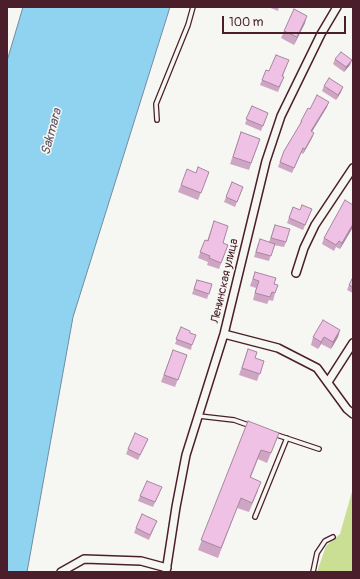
<!DOCTYPE html>
<html>
<head>
<meta charset="utf-8">
<style>
	body { margin:0 }
	#map { position:relative; width:360px; height:579px; overflow:hidden; background:#f6f6f2; font-family:Pangolin,sans-serif }
	canvas { display:block }
	.frame { position:absolute; inset:0; border:8px solid #4a1f2b; pointer-events:none }
	.scale { position:absolute; left:222px; top:16px; width:124px; height:18px; box-sizing:border-box; border:2px solid #4a1f2b; border-top:0; padding-left:5px; font-size:12px; line-height:14px; white-space:nowrap; color:#4a1f2b; -webkit-text-stroke:3px #f6f6f2; paint-order:stroke }
</style>
</head>
<body>
<div id="map">
<canvas width="360" height="579"></canvas>
<div class="frame"></div>
<div class="scale">100 m</div>
</div>
<script>
const ctx = document.querySelector('canvas').getContext('2d');
ctx.lineJoin = 'round';
function fillPath(path, color) { ctx.fillStyle = color; ctx.fill(path, 'evenodd'); }
const poly = rows => new Path2D(rows.map(r => 'M' + r).join(''));
function stroke(path, color, width, dash) { ctx.strokeStyle = color; ctx.lineWidth = width; ctx.lineCap = dash ? 'butt' : 'round'; ctx.setLineDash(dash || []); ctx.stroke(path); }
function label(font, color, halo, rows, align = 'center') {
  ctx.font = font + ' Pangolin,sans-serif'; ctx.lineWidth = 3; ctx.setLineDash([]); ctx.textBaseline = 'middle'; ctx.strokeStyle = halo; ctx.fillStyle = color; for (const [text, x, y, turn = 0] of rows) {
    ctx.save(); ctx.translate(x, y); ctx.rotate((+turn || 0) * Math.PI / 180); ctx.textAlign = isNaN(turn) ? turn : align; if (halo) ctx.strokeText(text, 0, 0); ctx.fillText(text, 0, 0); ctx.restore();
  }
}
fillPath(poly([
	[353,488,353,572,317,572,326,546,340,534]
]), '#cbdf94');
const water = poly([
	[23,7,170,7,73,317,27,572,7,572,7,61,23,7]
]);
fillPath(water, '#8fd3f0');
stroke(water, '#738ba1', 1);
const service = poly([
	[157,120,156,104,188,25,193,7],
	[199,416,234,420,251,426],
	[274,434,319,449],
	[255,517,287,438],
	[313,572,317,553,325,541,333,537]
]);
const minor = poly([
	[296,273,304,248,315,225,353,168],
	[224,334,278,348,317,368,347,409,353,414],
	[328,382,353,343],
	[61,572,84,559,141,561,167,568],
	[166,572,176,507,186,455,224,334,266,161,281,116,321,34,337,7]
]);
stroke(service, '#4a1f2b', 6);
stroke(minor, '#4a1f2b', 10);
stroke(service, '#f6f6f2', 3.5);
stroke(minor, '#f6f6f2', 7);
fillPath(poly([
	[268,7,279,7,278,11],
	[305,23,294,45,281,38,284,31],
	[335,59,350,65,344,72,333,64],
	[287,65,283,76,284,77,278,92,260,85,266,70,269,71],
	[324,86,341,92,336,100,322,91],
	[252,106,268,113,261,131,245,124],
	[327,107,312,132,314,133,312,138,303,154,301,153,292,173,278,167,280,162,299,126,301,121,310,109],
	[241,132,260,139,249,170,230,164],
	[209,172,198,200,178,192,181,185,196,173],
	[232,182,243,187,235,207,224,202],
	[353,205,353,227,340,249,336,247,334,251,322,244,324,238],
	[293,207,300,210,312,209,303,230,287,223],
	[214,221,223,243,228,245,219,269,207,265,208,262,198,258,205,240,207,241],
	[275,225,286,242,284,247,274,245,269,261,254,257,258,244,269,242],
	[255,272,274,284,275,293,273,301,269,300,267,304,253,300,256,288,250,286],
	[353,277,353,293,347,290,349,285],
	[197,280,212,284,207,299,192,294],
	[181,327,192,345,191,350,175,344],
	[340,330,338,337,331,349,321,344,318,349,311,345,313,337],
	[248,349,255,358,264,361,257,381,239,375],
	[173,350,187,355,175,387,161,382],
	[248,421,275,443,267,463,258,459,251,477,258,491,249,512,237,508,218,558,198,550],
	[148,439,138,460,126,454,128,449],
	[160,492,153,507,138,501,140,496],
	[157,521,149,540,134,533,136,528]
]), '#cea6c4');
fillPath(poly([
	[307,16,305,23,294,45,297,37],
	[352,60,350,65,344,72,346,67],
	[343,87,341,92,336,100,338,95],
	[329,102,327,107,309,136,311,131],
	[314,133,312,138,303,154,305,149],
	[353,224,353,227,340,249,342,243],
	[340,330,338,337,331,349,333,342],
	[324,337,321,344,318,349,321,342]
]), '#a787a0');
const building = poly([
	[294,9,307,16,297,37,284,31,294,9],
	[341,52,352,60,346,67,335,59,341,52],
	[276,55,289,60,282,76,284,77,279,87,262,80,266,70,269,71,276,55],
	[329,78,343,87,338,95,324,86,329,78],
	[317,95,329,102,311,131,314,133,305,149,303,148,294,168,280,162,284,151,302,121,301,121,308,108,310,109,317,95],
	[252,106,268,113,263,126,246,119,252,106],
	[241,132,260,139,251,163,233,157,241,132],
	[198,167,209,172,201,193,181,185,187,169,196,173,198,167],
	[232,182,243,187,237,202,226,197,232,182],
	[345,200,353,205,353,224,342,243,339,241,336,245,324,238,345,200],
	[302,205,312,209,305,225,289,218,293,207,300,210,302,205],
	[214,221,228,226,223,243,228,245,221,263,209,258,210,256,200,252,205,240,208,241,214,221],
	[275,225,290,229,286,242,271,238,275,225],
	[260,239,275,244,271,256,256,252,260,239],
	[255,272,276,278,274,284,278,285,275,293,272,292,270,297,255,293,259,281,253,279,255,272],
	[353,277,353,287,349,285,353,277],
	[197,280,212,284,209,294,194,289,197,280],
	[323,320,340,330,333,342,324,337,321,342,313,337,323,320],
	[181,327,190,331,190,333,196,335,192,345,176,339,181,327],
	[248,349,257,352,255,358,264,361,260,374,242,368,248,349],
	[173,350,187,355,178,380,164,375,173,350],
	[248,421,279,433,271,453,261,450,250,477,261,482,252,503,241,498,221,548,201,540,248,421],
	[135,433,148,439,140,455,128,449,135,433],
	[147,481,162,487,155,502,140,496,147,481],
	[142,514,157,521,150,535,136,528,142,514]
]);
fillPath(building, '#efc1e4');
stroke(building, '#a787a0', 1);
label('12px', '#4a1f2b', '#f6f6f2', [
	["Ленинская улица",225,281,-77]
]);
label('italic 13px', '#5f5566', '#f6f6f2', [
	["Sakmara",52,132,-75]
]);
</script>
</body>
</html>
